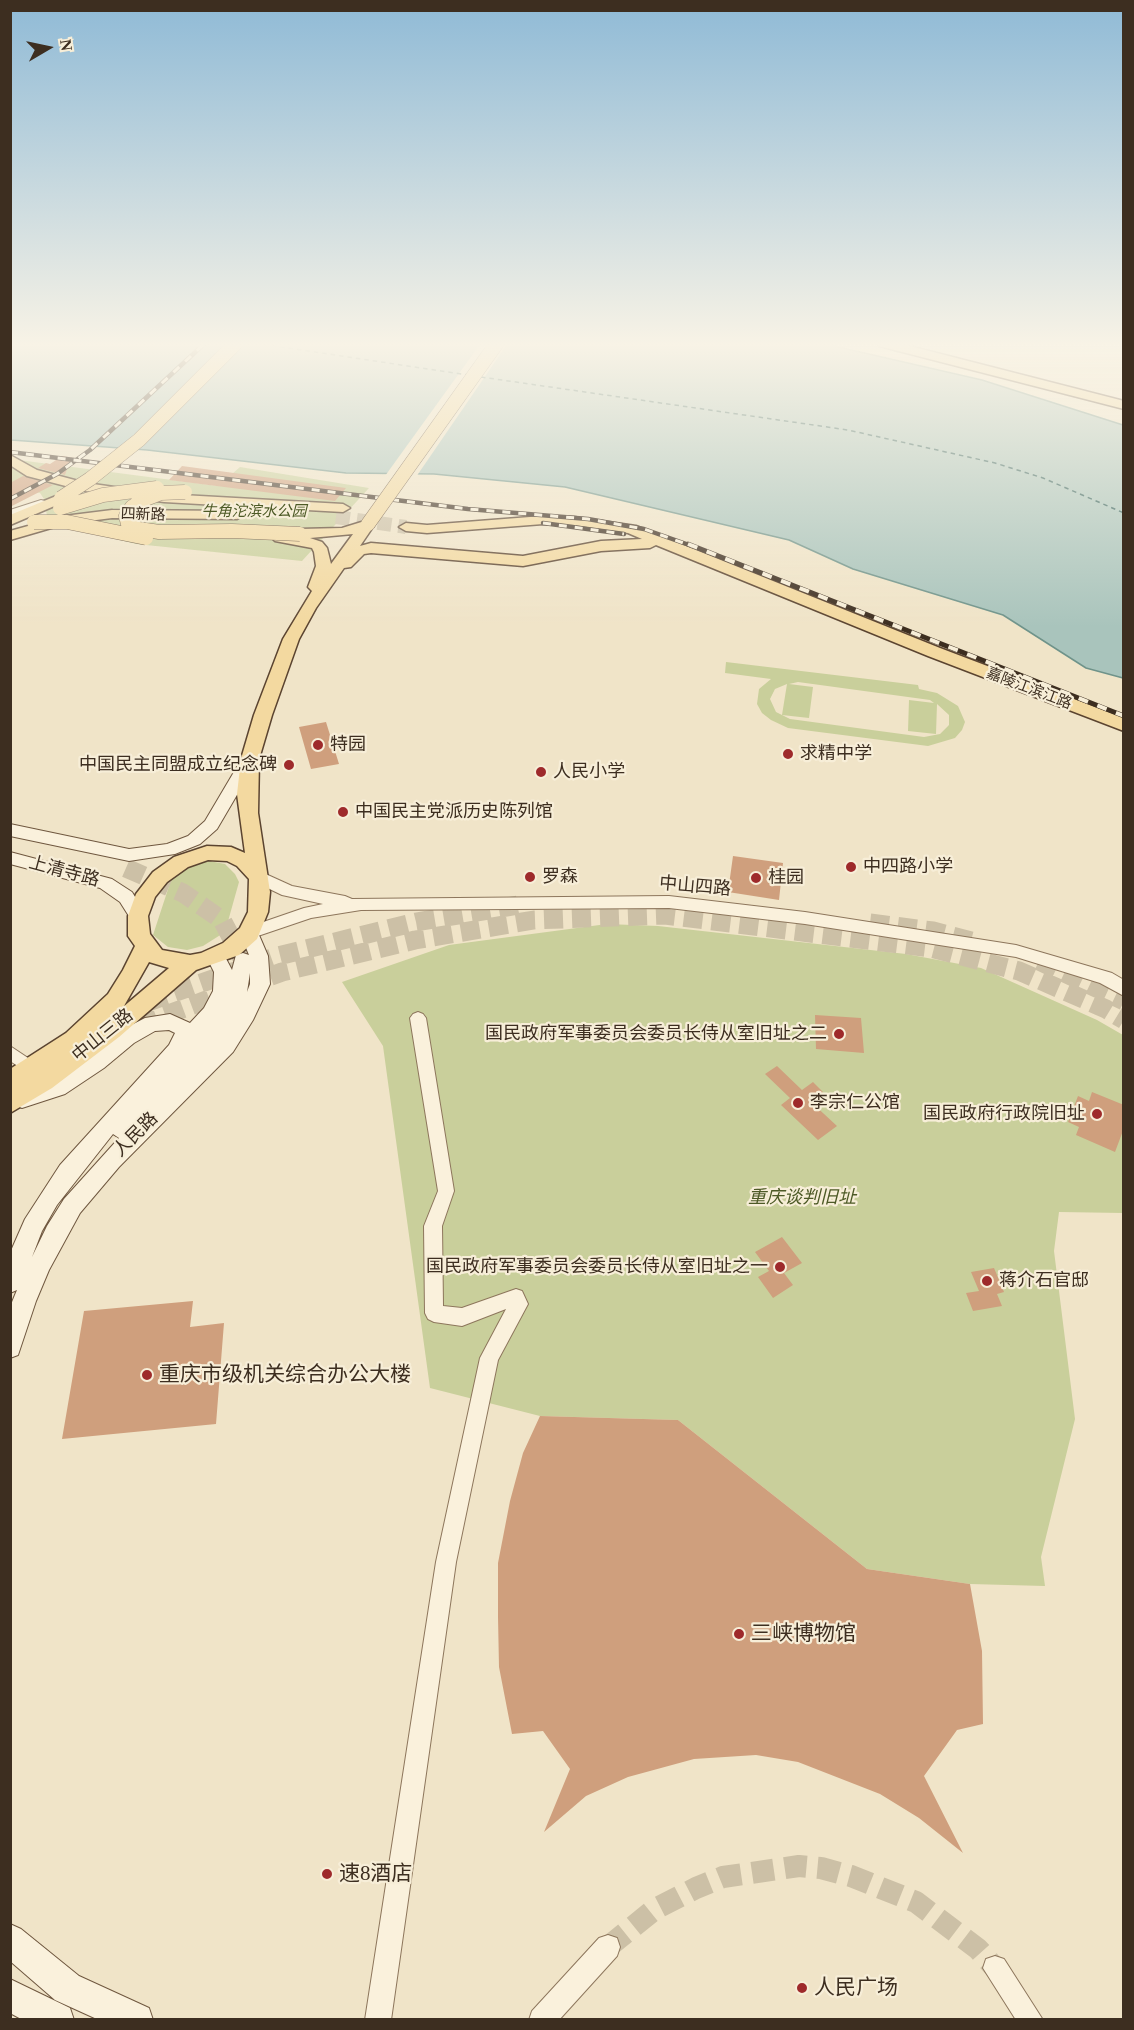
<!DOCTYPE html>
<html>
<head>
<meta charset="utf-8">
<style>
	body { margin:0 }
	#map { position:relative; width:1134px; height:2030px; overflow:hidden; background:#f0e4c8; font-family:"Times New Roman",serif }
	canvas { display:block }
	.frame { position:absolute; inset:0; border:12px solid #3d2e20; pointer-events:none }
	.north { position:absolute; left:18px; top:18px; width:60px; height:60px; -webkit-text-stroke:4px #f7eed8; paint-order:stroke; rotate:81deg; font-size:16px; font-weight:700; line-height:24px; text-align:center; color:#3d2e20 }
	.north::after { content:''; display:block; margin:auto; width:21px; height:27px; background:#3d2e20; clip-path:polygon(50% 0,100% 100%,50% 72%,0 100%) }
</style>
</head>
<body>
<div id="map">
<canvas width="1134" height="2030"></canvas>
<div class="frame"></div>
<div class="north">N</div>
</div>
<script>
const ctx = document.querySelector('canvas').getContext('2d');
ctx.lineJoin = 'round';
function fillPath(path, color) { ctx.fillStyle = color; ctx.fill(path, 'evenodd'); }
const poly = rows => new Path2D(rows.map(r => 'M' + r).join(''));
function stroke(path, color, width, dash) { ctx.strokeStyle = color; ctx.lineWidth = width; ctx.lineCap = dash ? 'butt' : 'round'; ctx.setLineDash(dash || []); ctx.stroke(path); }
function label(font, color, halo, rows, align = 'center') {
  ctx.font = font + ' "Times New Roman","Noto Sans SC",serif'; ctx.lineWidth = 4.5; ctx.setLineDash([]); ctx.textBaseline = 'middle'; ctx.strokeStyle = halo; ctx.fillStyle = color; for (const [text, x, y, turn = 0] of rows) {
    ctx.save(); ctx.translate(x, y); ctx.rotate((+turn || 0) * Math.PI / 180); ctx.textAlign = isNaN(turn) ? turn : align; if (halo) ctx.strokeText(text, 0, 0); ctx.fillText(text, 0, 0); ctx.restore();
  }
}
fillPath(poly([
	[11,459,218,486,240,467,369,488,302,561,136,544,59,525,47,516,44,499,40,493,11,485],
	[726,662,918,685,919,689,937,693,958,706,965,722,962,730,955,738,928,746,788,728,771,720,762,713,757,704,759,689,771,679,725,673],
	[798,682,930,700,934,703,909,700,908,731,936,734,937,704,949,715,949,725,940,734,924,737,790,719,776,712,770,699,775,689,787,684,782,715,809,718,813,687,789,684],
	[209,861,225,864,235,874,239,882,225,932,203,946,187,950,168,947,153,935,173,874,189,865],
	[607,924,658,926,906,954,981,968,1097,1020,1123,1035,1123,1213,1059,1212,1054,1251,1075,1419,1041,1557,1045,1586,970,1584,867,1569,678,1420,540,1416,430,1388,383,1046,342,982,449,945]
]), '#c9cf9b');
const water = poly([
	[10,343,821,343,982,380,1123,425,1123,678,1086,668,1003,615,853,569,789,540,565,487,434,474,346,473,147,450,11,440,10,343]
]);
fillPath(water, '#a9c4bc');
stroke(water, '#6f938a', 1.5);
fillPath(poly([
	[481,343,508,343,416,477,385,476]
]), '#f0e4c8');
stroke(poly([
	[255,343,468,375],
	[481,377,848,430,995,463,1043,478,1124,513]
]), '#2f5d5a', 1.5, [4.5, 4]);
fillPath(poly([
	[62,456,81,459,67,469,65,475,38,468,46,463,50,464],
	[182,466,346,488,335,501,169,480],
	[23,476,53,485,10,507,10,483],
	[326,722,339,764,311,769,299,727],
	[733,856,783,863,779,900,728,892],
	[815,1015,861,1018,864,1053,816,1049],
	[777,1066,802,1090,813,1082,823,1092,810,1101,837,1126,818,1140,781,1105,790,1098,765,1074],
	[1092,1092,1124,1105,1124,1128,1115,1152,1076,1135,1079,1127,1068,1122,1078,1096,1089,1101],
	[782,1237,802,1263,784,1273,793,1285,773,1298,758,1277,769,1271,755,1252],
	[994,1268,1004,1292,997,1294,1002,1306,973,1311,966,1293,979,1291,971,1272],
	[193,1301,190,1327,224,1323,216,1424,62,1439,84,1311],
	[540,1416,678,1420,867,1569,970,1584,982,1651,983,1724,957,1730,924,1776,963,1853,919,1818,880,1794,798,1762,756,1755,694,1759,628,1777,586,1796,544,1832,570,1769,543,1731,512,1734,499,1667,498,1617,498,1563,510,1501,523,1453]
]), '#cf9f7d');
stroke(poly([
	[608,1947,655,1909,696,1888,723,1877,799,1866,821,1868,851,1876,916,1902,978,1949,995,1968]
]), '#ccc0a6', 22, [22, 11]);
stroke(poly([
	[126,868,183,893,222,920,242,958],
	[870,923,933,931,971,941],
	[1039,961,1124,1001],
	[148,1002,278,956,416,922,519,905],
	[139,1025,282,972,415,940,534,920,665,915,931,948,1019,971,1106,1009,1124,1020]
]), '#ccc0a6', 19, [19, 9]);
stroke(poly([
	[336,517,406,527]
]), '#ccc0a6', 14, [14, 7]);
const minor = poly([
	[418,1012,423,1014,426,1018,454,1191,442,1226,443,1306,462,1308,516,1289,522,1291,528,1304,498,1360,456,1562,391,2020,365,2020,436,1562,480,1358,506,1309,462,1326,434,1322,428,1319,425,1313,424,1226,438,1191,410,1018,413,1014,418,1012],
	[10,1046,37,1064,40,1068,37,1072,32,1074,27,1072,10,1061,10,1046],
	[608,1935,617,1938,620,1947,617,1956,559,2020,529,2020,532,2011,599,1938,608,1935],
	[995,1956,1004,1959,1043,2020,1016,2020,983,1968,986,1959,995,1956]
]);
const tertiary = poly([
	[259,871,292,886,345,896,352,899,669,896,805,912,1016,945,1112,973,1124,980,1124,996,1100,983,1016,957,805,924,669,908,361,910,311,918,249,939,243,937,241,933,243,929,304,908,323,904,282,895,253,881,251,877,253,873,259,871]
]);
const secondary = poly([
	[41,500,45,501,47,504,45,507,10,518,10,510,41,500],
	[250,754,256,755,258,759,217,829,200,844,175,854,129,861,10,836,10,824,129,849,167,844,188,836,205,821,244,755,250,754],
	[10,852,112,879,132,892,147,916,144,921,138,923,132,921,120,902,100,888,10,864,10,852],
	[249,926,256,928,268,956,270,984,253,1020,233,1052,119,1167,80,1213,49,1270,36,1301,18,1355,10,1358,10,1307,17,1290,10,1293,10,1253,25,1219,60,1165,169,1045,175,1033,169,1030,155,1031,134,1043,104,1068,65,1094,22,1108,15,1105,12,1099,15,1093,52,1081,90,1056,120,1031,145,1018,170,1014,190,1023,204,1008,213,991,214,972,206,956,208,951,215,949,222,951,232,970,236,955,243,953,249,955,240,933,242,928,249,926],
	[250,973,250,984,247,992,250,973],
	[113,1134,119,1138,64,1199,47,1226,32,1257,42,1231,57,1205,113,1134],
	[10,1924,21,1929,79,1976,149,2008,153,2020,99,2020,55,2000,10,1961,10,1924],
	[10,1979,70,2008,74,2020,23,2020,10,2013,10,1979]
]);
const primary = poly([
	[877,343,898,343,1124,401,1124,409,879,346,877,343],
	[10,455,37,470,86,483,164,494,343,504,350,508,343,512,164,502,85,491,27,476,10,465,10,455],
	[61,494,66,495,68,498,66,501,10,525,10,515,61,494],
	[112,510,237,511,244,515,237,519,112,518,65,524,10,540,10,531,64,516,112,510],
	[543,516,574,517,636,526,940,648,1124,718,1124,731,928,656,656,545,650,548,601,551,523,566,371,553,364,554,351,567,344,568,316,608,299,639,272,715,259,759,258,813,270,892,268,912,257,939,239,955,196,970,119,1037,52,1088,10,1113,10,1069,66,1033,108,994,123,970,135,946,128,936,128,916,136,894,153,872,174,857,207,846,231,847,245,853,237,794,241,759,254,715,283,639,312,591,308,587,316,566,314,552,312,548,275,541,272,538,275,535,293,535,295,531,300,529,342,528,368,520,375,524,360,546,371,543,523,556,601,541,642,539,628,533,574,525,543,524,427,533,406,531,399,527,406,523,427,525,543,516],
	[353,534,331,564,327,548,322,542,310,538,353,534],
	[208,860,227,861,237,866,249,879,248,912,240,928,223,943,201,953,190,955,162,950,150,934,148,916,155,897,167,882,188,867,208,860],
	[149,962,169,968,116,1013,124,1006,149,962]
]);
stroke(minor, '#8d765c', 2);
stroke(tertiary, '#8d765c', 2);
stroke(secondary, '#6f573f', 2);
stroke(primary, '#5b4430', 3);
fillPath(minor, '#faf1dc');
fillPath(tertiary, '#faf1dc');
fillPath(secondary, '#faf1dc');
fillPath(primary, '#f3d9a0');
const railFar1 = poly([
	[10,452,468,509,588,519,644,529,692,546],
	[10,499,57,474,90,450,205,343],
	[543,523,624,534]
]);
const rail = poly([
	[688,544,1124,716]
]);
stroke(railFar1, '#3d2e20', 4.5);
stroke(rail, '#3d2e20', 5);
stroke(railFar1, '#f7eed8', 3, [8]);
stroke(rail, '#f7eed8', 4, [10]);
const primaryBridge = poly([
	[185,492,161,493,143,500,132,507,126,516,128,524,139,529,159,532,232,531,300,534],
	[61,498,90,479,139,440,236,343],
	[60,508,103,495,157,488],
	[34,522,67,522,146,538],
	[368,524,497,343]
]);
stroke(primaryBridge, '#5b4430', 15, []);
stroke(primaryBridge, '#f3d9a0', 14);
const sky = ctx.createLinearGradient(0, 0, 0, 627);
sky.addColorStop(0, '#8fbad6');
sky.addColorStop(0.55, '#f8f3e6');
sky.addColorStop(1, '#f8f3e600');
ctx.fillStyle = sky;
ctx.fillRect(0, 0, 1134, 627);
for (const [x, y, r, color] of [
	[318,745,6,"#9e2a2b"],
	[788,754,6,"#9e2a2b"],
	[289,765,6,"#9e2a2b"],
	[541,772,6,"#9e2a2b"],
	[343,812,6,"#9e2a2b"],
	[851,867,6,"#9e2a2b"],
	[530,877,6,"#9e2a2b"],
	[756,878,6,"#9e2a2b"],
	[839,1034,6,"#9e2a2b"],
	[798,1103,6,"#9e2a2b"],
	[1097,1114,6,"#9e2a2b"],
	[780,1267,6,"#9e2a2b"],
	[987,1281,6,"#9e2a2b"],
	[147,1375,6,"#9e2a2b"],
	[739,1634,6,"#9e2a2b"],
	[327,1874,6,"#9e2a2b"],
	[802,1988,6,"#9e2a2b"]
]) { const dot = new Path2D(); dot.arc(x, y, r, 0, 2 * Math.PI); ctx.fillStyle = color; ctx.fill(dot); stroke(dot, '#f7eed8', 2); }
label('italic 15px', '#4d5a26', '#f7eed8', [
	["牛角沱滨水公园",254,512]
]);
label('15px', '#3d2e20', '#f7eed8', [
	["四新路",143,515,2],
	["嘉陵江滨江路",1029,689,21]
]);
label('18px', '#3d2e20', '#f7eed8', [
	["特园",330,745],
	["求精中学",800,754],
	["中国民主同盟成立纪念碑",277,765,"right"],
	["人民小学",553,772],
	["中国民主党派历史陈列馆",355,812],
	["中四路小学",863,867],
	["罗森",542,877],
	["桂园",768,878],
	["国民政府军事委员会委员长侍从室旧址之二",827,1034,"right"],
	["李宗仁公馆",810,1103],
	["国民政府行政院旧址",1085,1114,"right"],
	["国民政府军事委员会委员长侍从室旧址之一",768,1267,"right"],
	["蒋介石官邸",999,1281]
], 'left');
label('18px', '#3d2e20', '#f7eed8', [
	["上清寺路",64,872,15],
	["中山四路",695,887,5],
	["中山三路",103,1036,-39],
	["人民路",136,1135,-45]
]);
label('italic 18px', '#4d5a26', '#f7eed8', [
	["重庆谈判旧址",802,1198]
]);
label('21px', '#3d2e20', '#f7eed8', [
	["重庆市级机关综合办公大楼",159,1375],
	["三峡博物馆",751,1634],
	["速8酒店",339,1874],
	["人民广场",814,1988]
], 'left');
</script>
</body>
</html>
